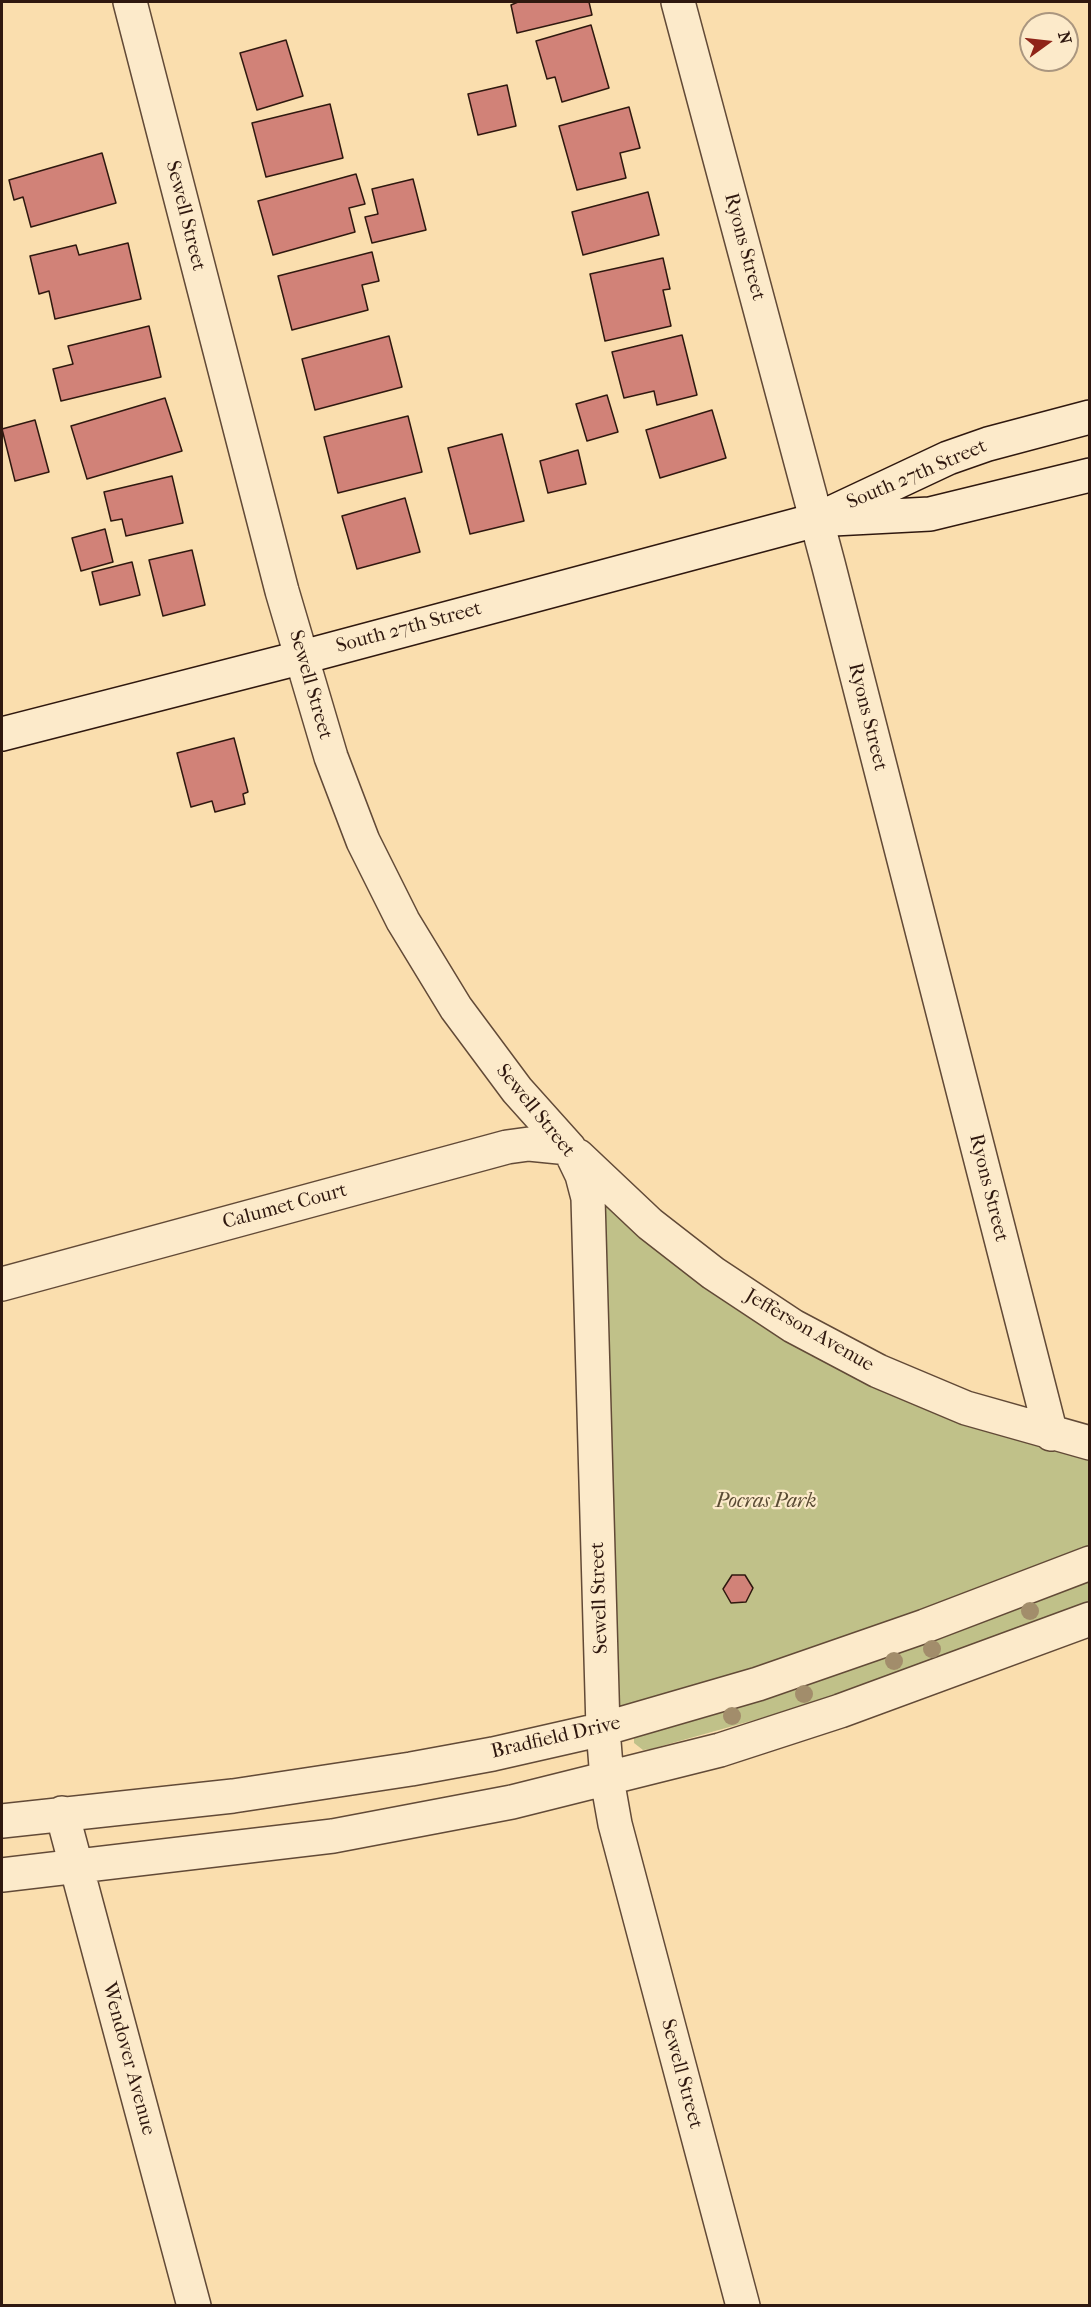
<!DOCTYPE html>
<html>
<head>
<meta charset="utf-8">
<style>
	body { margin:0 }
	#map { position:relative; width:1091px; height:2307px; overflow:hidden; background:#fadeae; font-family:"IM FELL French Canon",serif }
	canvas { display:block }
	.frame { position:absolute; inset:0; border:3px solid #2f180f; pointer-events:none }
	.north { position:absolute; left:1019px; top:12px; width:60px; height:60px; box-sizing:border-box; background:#fceaca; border:2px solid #aa967f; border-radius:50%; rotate:75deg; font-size:16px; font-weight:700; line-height:24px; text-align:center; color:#2f180f }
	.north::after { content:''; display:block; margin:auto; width:21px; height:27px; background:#8f2418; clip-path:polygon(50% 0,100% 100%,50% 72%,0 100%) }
</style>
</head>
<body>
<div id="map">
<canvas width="1091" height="2307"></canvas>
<div class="frame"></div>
<div class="north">N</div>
</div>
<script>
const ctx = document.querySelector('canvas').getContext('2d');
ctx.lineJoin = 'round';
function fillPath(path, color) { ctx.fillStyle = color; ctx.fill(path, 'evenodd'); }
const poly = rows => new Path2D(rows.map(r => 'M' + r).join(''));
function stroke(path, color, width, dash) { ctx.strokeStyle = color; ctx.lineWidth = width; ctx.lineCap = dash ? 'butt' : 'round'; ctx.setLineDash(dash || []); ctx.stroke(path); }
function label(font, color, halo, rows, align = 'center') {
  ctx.font = font + ' "IM FELL French Canon",serif'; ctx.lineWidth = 4.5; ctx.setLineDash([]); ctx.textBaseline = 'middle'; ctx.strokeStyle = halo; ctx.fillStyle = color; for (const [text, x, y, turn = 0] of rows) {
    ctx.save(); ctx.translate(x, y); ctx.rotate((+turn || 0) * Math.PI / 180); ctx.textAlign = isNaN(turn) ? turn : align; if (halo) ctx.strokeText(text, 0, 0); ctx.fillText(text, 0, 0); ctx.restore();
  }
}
fillPath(poly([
	[588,1198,634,1211,793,1326,1089,1443,1089,1563,603,1729],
	[1089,1577,1089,1601,808,1705,651,1749,643,1750,634,1743,634,1735]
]), '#c0c189');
const building = poly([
	[518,2,589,2,592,15,517,33,511,5,518,2],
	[591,25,609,88,562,102,555,77,547,79,536,41,591,25],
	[286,40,303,96,257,110,240,53,286,40],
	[507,85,516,126,478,135,468,94,507,85],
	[330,104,343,158,266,177,252,123,330,104],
	[629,107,640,148,620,153,626,178,577,190,559,126,629,107],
	[102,153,116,203,31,227,23,197,14,200,9,180,102,153],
	[356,174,365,204,349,208,355,232,273,255,258,201,356,174],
	[413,179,426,230,372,243,365,217,378,214,372,189,413,179],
	[648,192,659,235,583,255,572,212,648,192],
	[128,243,141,299,55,319,49,291,39,294,30,256,76,245,79,255,128,243],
	[372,252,379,281,362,285,368,310,292,330,278,276,372,252],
	[663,258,670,289,663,290,671,326,605,341,590,274,663,258],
	[149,326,161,377,61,401,53,369,73,364,68,346,149,326],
	[682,335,697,395,657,405,654,391,624,398,612,352,682,335],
	[389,336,402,387,315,410,302,359,389,336],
	[607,395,618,432,587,441,576,404,607,395],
	[165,398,182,451,87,479,71,426,165,398],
	[712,410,726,458,660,478,646,430,712,410],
	[408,416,422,472,338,493,324,437,408,416],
	[35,420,49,472,15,481,2,429,35,420],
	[502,434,524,521,470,534,448,448,502,434],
	[578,450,586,484,548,493,540,461,578,450],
	[172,476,183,523,126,536,122,519,111,521,104,492,172,476],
	[405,498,420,552,357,569,342,516,405,498],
	[105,529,113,562,81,571,72,538,105,529],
	[192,550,205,605,163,616,149,560,192,550],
	[132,562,140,595,100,605,92,572,132,562],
	[234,738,248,792,243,794,245,804,215,812,212,801,191,807,177,753,234,738],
	[732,1575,745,1575,753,1588,746,1602,731,1603,723,1589,732,1575]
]);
fillPath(building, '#d18278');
stroke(building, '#2f180f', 1.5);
const street = poly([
	[130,2,282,591,331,757,363,841,403,921,456,1008,517,1090,569,1148,582,1175,588,1198,603,1729,607,1779,615,1824,743,2306],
	[678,2,828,563,1051,1434],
	[578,1156,650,1224,713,1273,793,1326,878,1371,966,1408,1090,1443],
	[2,1284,507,1147,529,1144,569,1148],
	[62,1813,194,2306],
	[2,1821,233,1796,411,1769,493,1754,603,1729,758,1684,925,1626,1090,1563],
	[2,1875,333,1836,512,1802,720,1750,840,1711,1090,1619]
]);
const secondary = poly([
	[833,519,930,514,1090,475],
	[2,734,303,657,816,520,948,458,988,444,1090,417]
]);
stroke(street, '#624a37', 36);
stroke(secondary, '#2f180f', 36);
stroke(street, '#fceaca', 33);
stroke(secondary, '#fceaca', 33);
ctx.fillStyle = '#a28d6b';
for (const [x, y] of [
	[1030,1611],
	[932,1649],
	[894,1661],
	[804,1694],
	[732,1716]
]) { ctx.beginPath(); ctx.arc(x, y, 9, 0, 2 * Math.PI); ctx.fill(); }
label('20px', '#2f180f', '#fceaca', [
	["Sewell Street",185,216,76],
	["Ryons Street",744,247,75],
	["South 27th Street",917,475,-23],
	["South 27th Street",409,628,-15],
	["Sewell Street",310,685,74],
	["Ryons Street",867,717,76],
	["Sewell Street",535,1111,51],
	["Ryons Street",988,1188,76],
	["Calumet Court",285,1207,-15],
	["Jefferson Avenue",809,1331,30],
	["Sewell Street",600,1598,-92],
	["Bradfield Drive",556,1738,-13],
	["Wendover Avenue",128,2059,75],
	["Sewell Street",681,2074,75]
]);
label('italic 20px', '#5a4b34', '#fceaca', [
	["Pocras Park",766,1502]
]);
</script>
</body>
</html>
